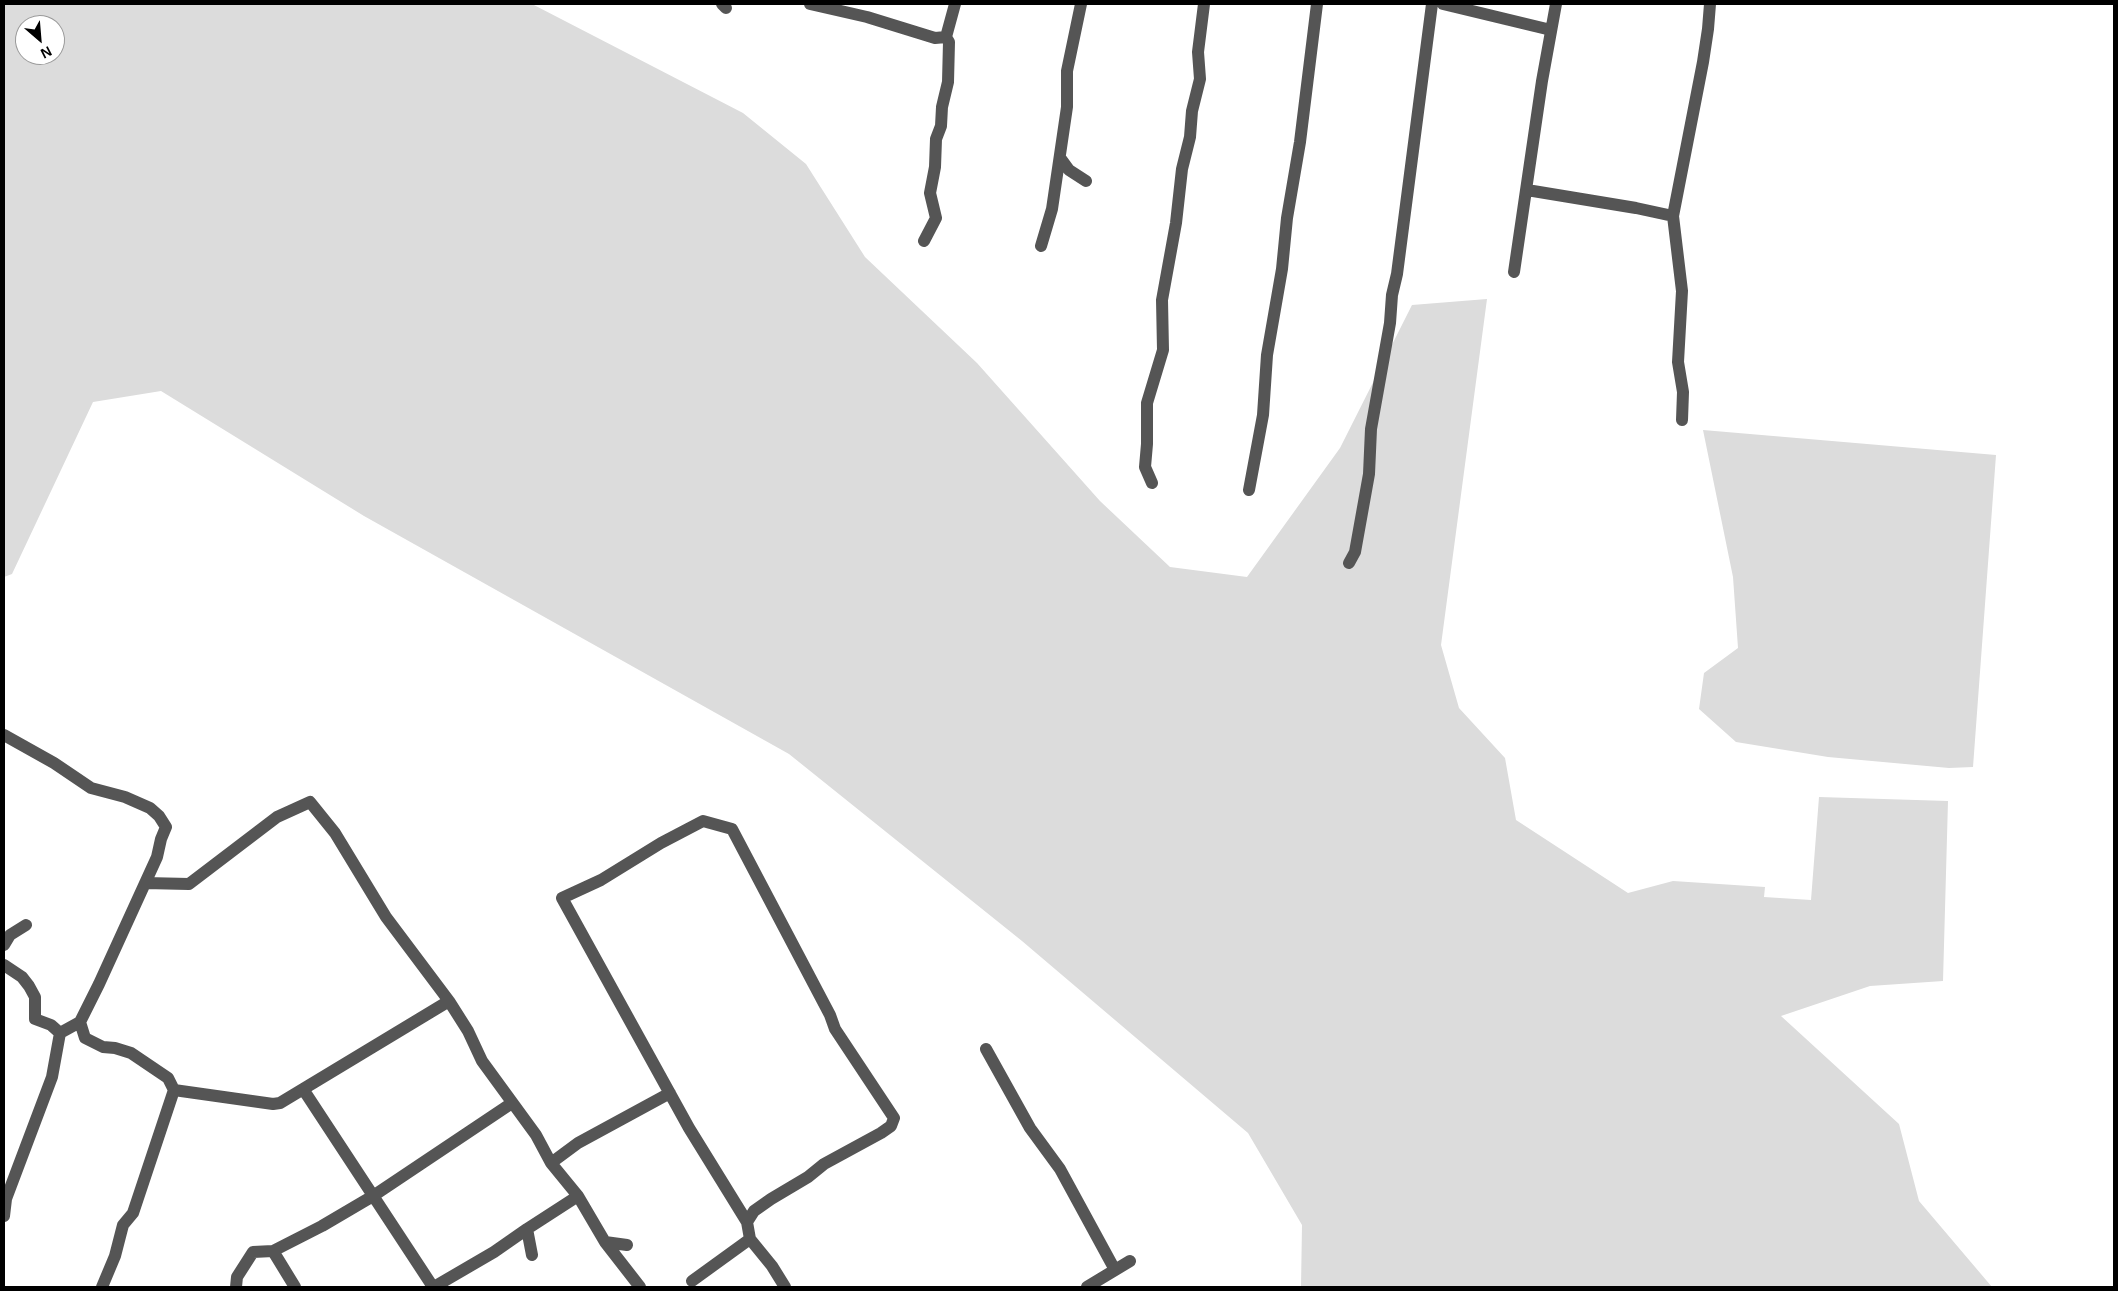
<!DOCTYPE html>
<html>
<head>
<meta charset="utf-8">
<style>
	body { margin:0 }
	#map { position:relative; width:2118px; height:1291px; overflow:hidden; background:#fff; font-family:Arial,sans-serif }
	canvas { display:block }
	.frame { position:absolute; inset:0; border:5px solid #000; pointer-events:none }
	.north { position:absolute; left:15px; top:15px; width:50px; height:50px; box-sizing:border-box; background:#fff; border:1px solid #999; border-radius:50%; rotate:153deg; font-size:14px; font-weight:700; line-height:20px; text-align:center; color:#000 }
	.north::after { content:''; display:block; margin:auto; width:18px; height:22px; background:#000; clip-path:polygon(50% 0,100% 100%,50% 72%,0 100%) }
</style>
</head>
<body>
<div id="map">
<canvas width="2118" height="1291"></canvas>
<div class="frame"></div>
<div class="north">N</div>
</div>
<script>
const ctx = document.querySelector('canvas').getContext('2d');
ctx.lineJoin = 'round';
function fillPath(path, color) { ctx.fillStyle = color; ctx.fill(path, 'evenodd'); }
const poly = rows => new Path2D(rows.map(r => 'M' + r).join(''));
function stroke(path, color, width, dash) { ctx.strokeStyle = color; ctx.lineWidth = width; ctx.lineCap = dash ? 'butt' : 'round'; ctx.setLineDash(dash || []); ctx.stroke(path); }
fillPath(poly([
	[4,4,532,4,743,113,806,164,865,257,977,363,1100,501,1170,567,1247,577,1340,448,1412,305,1487,299,1441,645,1459,708,1505,758,1516,820,1628,893,1673,881,1765,887,1764,897,1811,900,1819,797,1948,801,1943,981,1870,986,1781,1016,1899,1124,1919,1201,1992,1287,1301,1287,1302,1225,1248,1133,1022,941,789,754,364,516,161,391,93,402,12,574,4,577],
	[25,25,55,25,55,55,25,55],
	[1703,430,1996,455,1973,767,1949,768,1828,757,1736,742,1699,709,1704,673,1738,648,1733,577]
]), '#dcdcdc');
stroke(poly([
	[722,4,726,8],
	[810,4,867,17,935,38,946,37],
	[1443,4,1551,30],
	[1061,159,1069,170,1086,181],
	[1527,190,1636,208,1673,216,1703,62,1708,29,1710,4],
	[1673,216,1682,291,1678,362,1683,392,1682,420],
	[924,241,936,218,930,193,935,167,936,139,941,126,942,107,948,82,949,42,946,37,955,4],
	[1041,246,1052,209,1067,107,1067,71,1081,4],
	[1514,272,1542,81,1556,4],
	[1152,483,1145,467,1147,444,1147,403,1163,350,1162,300,1176,223,1182,169,1190,137,1192,111,1200,79,1198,52,1204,4],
	[1249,490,1263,415,1267,355,1282,269,1287,218,1300,142,1317,4],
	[1349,563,1355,552,1369,474,1371,429,1390,323,1392,295,1397,274,1432,4],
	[4,735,54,763,91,788,125,797,150,808,159,816,166,827,161,839,157,857,99,984,80,1022,60,1033,52,1077,6,1199,4,1216],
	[145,883,189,884,277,817,310,802,335,833,386,917,449,1001,468,1031,482,1061,536,1135,551,1163,578,1196,605,1242,640,1287],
	[4,945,10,935,26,925],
	[4,965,22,977,29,986,35,997,35,1019,51,1025,60,1033],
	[80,1022,85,1038,103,1047,115,1048,131,1053,168,1078,174,1090,133,1213,123,1225,115,1256,102,1287],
	[986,1049,1030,1128,1060,1169,1115,1270],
	[303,1089,433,1287],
	[174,1090,273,1104,280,1103,449,1001],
	[551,1163,578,1143,670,1093],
	[747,1222,754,1211,771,1199,808,1177,824,1164,881,1133,891,1126,894,1118,835,1029,830,1015,732,829,703,821,661,843,601,880,562,898,689,1128,747,1222,750,1239],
	[605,1242,627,1245],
	[273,1251,295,1287],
	[532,1255,527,1229,578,1196],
	[692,1281,750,1239,772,1266,785,1287],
	[236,1287,237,1277,253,1252,273,1251,322,1226,373,1196,512,1103],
	[434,1287,494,1252,527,1229],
	[1087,1287,1130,1261]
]), '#555', 12);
</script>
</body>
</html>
